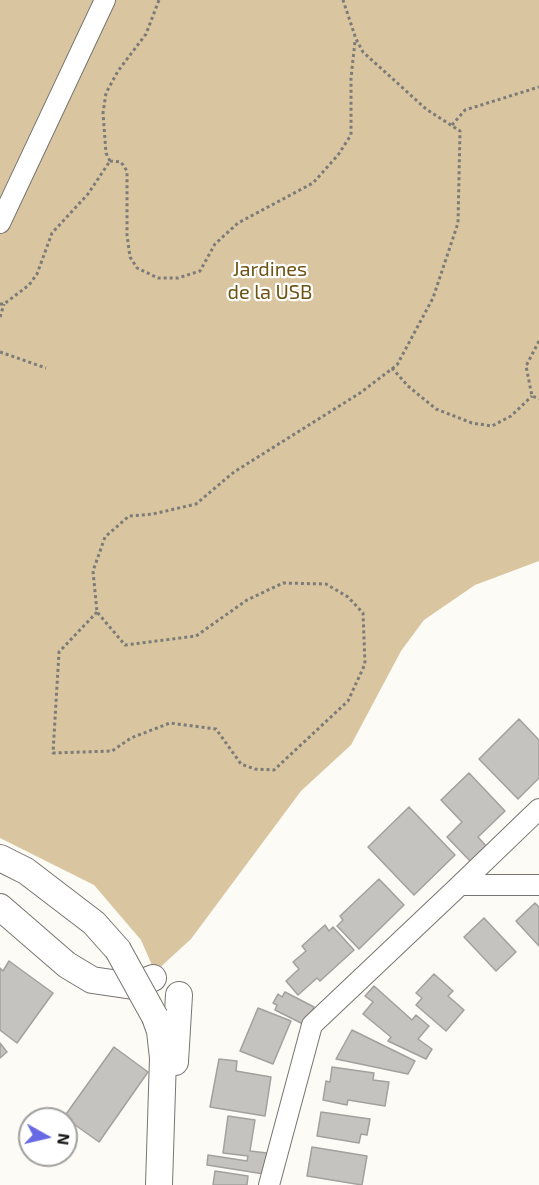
<!DOCTYPE html>
<html>
<head>
<meta charset="utf-8">
<style>
	body { margin:0 }
	#map { position:relative; width:539px; height:1185px; overflow:hidden; background:#fdfbf6; font-family:"Exo 2",sans-serif }
	canvas { display:block }
	.north { position:absolute; left:18px; top:1107px; width:60px; height:60px; box-sizing:border-box; background:#fff; border:2px solid #a0a09f; border-radius:50%; rotate:98deg; font-size:16px; font-weight:700; line-height:24px; text-align:center; color:#121110 }
	.north::after { content:''; display:block; margin:auto; width:21px; height:27px; background:#6669e3; clip-path:polygon(50% 0,100% 100%,50% 72%,0 100%) }
</style>
</head>
<body>
<div id="map">
<canvas width="539" height="1185"></canvas>
<div class="north">N</div>
</div>
<script>
const ctx = document.querySelector('canvas').getContext('2d');
ctx.lineJoin = 'round';
function fillPath(path, color) { ctx.fillStyle = color; ctx.fill(path, 'evenodd'); }
const poly = rows => new Path2D(rows.map(r => 'M' + r).join(''));
function stroke(path, color, width, dash) { ctx.strokeStyle = color; ctx.lineWidth = width; ctx.lineCap = dash ? 'butt' : 'round'; ctx.setLineDash(dash || []); ctx.stroke(path); }
function label(font, color, halo, rows, align = 'center') {
  ctx.font = font + ' "Exo 2",sans-serif'; ctx.lineWidth = 4.5; ctx.setLineDash([]); ctx.textBaseline = 'middle'; ctx.strokeStyle = halo; ctx.fillStyle = color; for (const [text, x, y, turn = 0] of rows) {
    ctx.save(); ctx.translate(x, y); ctx.rotate((+turn || 0) * Math.PI / 180); ctx.textAlign = isNaN(turn) ? turn : align; if (halo) ctx.strokeText(text, 0, 0); ctx.fillText(text, 0, 0); ctx.restore();
  }
}
fillPath(poly([
	[0,0,539,0,539,561,475,585,424,620,401,651,351,745,301,791,191,939,155,972,141,940,94,885,0,838]
]), '#d9c6a0');
const building = poly([
	[519,719,539,740,539,778,518,799,479,759,519,719],
	[469,773,505,811,478,837,487,847,471,862,447,837,462,822,441,800,469,773],
	[409,807,455,855,414,895,368,847,409,807],
	[379,879,404,905,359,949,337,926,343,920,340,916,379,879],
	[535,903,539,907,539,946,516,921,535,903],
	[484,918,516,952,496,971,464,937,484,918],
	[325,925,329,931,333,927,354,950,320,981,317,978,298,995,286,981,299,969,293,962,306,951,302,946,325,925],
	[9,961,53,993,17,1043,0,1030,0,968,3,971,9,961],
	[434,974,453,991,448,996,464,1010,446,1031,416,1005,422,998,416,993,434,974],
	[374,986,412,1020,416,1015,429,1026,418,1039,432,1049,426,1059,388,1041,391,1037,363,1014,373,1002,365,996,374,986],
	[285,992,314,1007,305,1025,275,1010,277,1005,273,1003,278,994,282,997,285,992],
	[258,1008,291,1021,273,1064,240,1051,258,1008],
	[352,1030,415,1061,408,1074,336,1059,352,1030],
	[0,1043,7,1052,0,1058,0,1043],
	[114,1047,148,1072,99,1142,64,1117,114,1047],
	[219,1059,237,1061,236,1071,271,1077,265,1116,210,1107,219,1059],
	[332,1067,374,1073,373,1080,389,1082,385,1106,348,1100,347,1105,323,1100,326,1081,330,1082,332,1067],
	[321,1112,370,1119,367,1135,361,1134,359,1143,317,1136,321,1112],
	[228,1116,255,1120,250,1151,267,1153,264,1174,207,1165,208,1155,247,1161,248,1156,223,1153,228,1116],
	[312,1147,367,1156,362,1185,307,1176,312,1147],
	[215,1171,248,1176,247,1185,213,1185,215,1171]
]);
fillPath(building, '#c5c3bf');
stroke(building, '#a3a19d', 1.5);
const minor = poly([
	[0,223,105,0],
	[460,885,539,809],
	[269,1185,312,1025,460,885,539,885]
]);
const major = poly([
	[0,858,26,871,94,923,118,950],
	[0,907,67,965,92,980,133,986,153,978],
	[155,1017,160,1031,163,1058,159,1185],
	[175,1062,179,995]
]);
stroke(minor, '#777571', 22);
stroke(major, '#777571', 28);
stroke(poly([
	[452,125,465,110,539,87],
	[110,161,121,162,127,171,127,235,130,257,137,268,158,278,178,278,200,271,215,244,238,223,313,183,338,155,351,135,351,78,355,41],
	[110,161,106,153,103,113,106,93,118,71,146,34,159,0],
	[0,304,4,304,29,285,37,274,52,233,88,194,110,161],
	[0,317,4,304],
	[539,341,526,366,532,396,539,399],
	[0,352,46,368],
	[392,368,408,386,436,409,472,423,492,426,511,416,532,396],
	[97,612,59,652,53,753,112,751,131,738,170,723,216,729,241,764,255,769,274,770,348,701,365,664,363,613,348,597,326,584,283,583,247,600,196,636,125,645,97,612,93,571,105,537,129,516,153,514,196,504,234,472,360,393,397,365,433,298,458,223,460,131,426,109,363,52,356,39,343,0]
]), '#7c7b78', 3, [3, 3]);
stroke(minor, '#fff', 20);
stroke(major, '#fff', 26);
const majorBridge = poly([
	[118,950,155,1017]
]);
stroke(majorBridge, '#777571', 28, []);
stroke(majorBridge, '#fff', 26);
label('20px', '#6e5312', '#fff', [
	["Jardines",270,269],
	["de la USB",270,292]
]);
</script>
</body>
</html>
